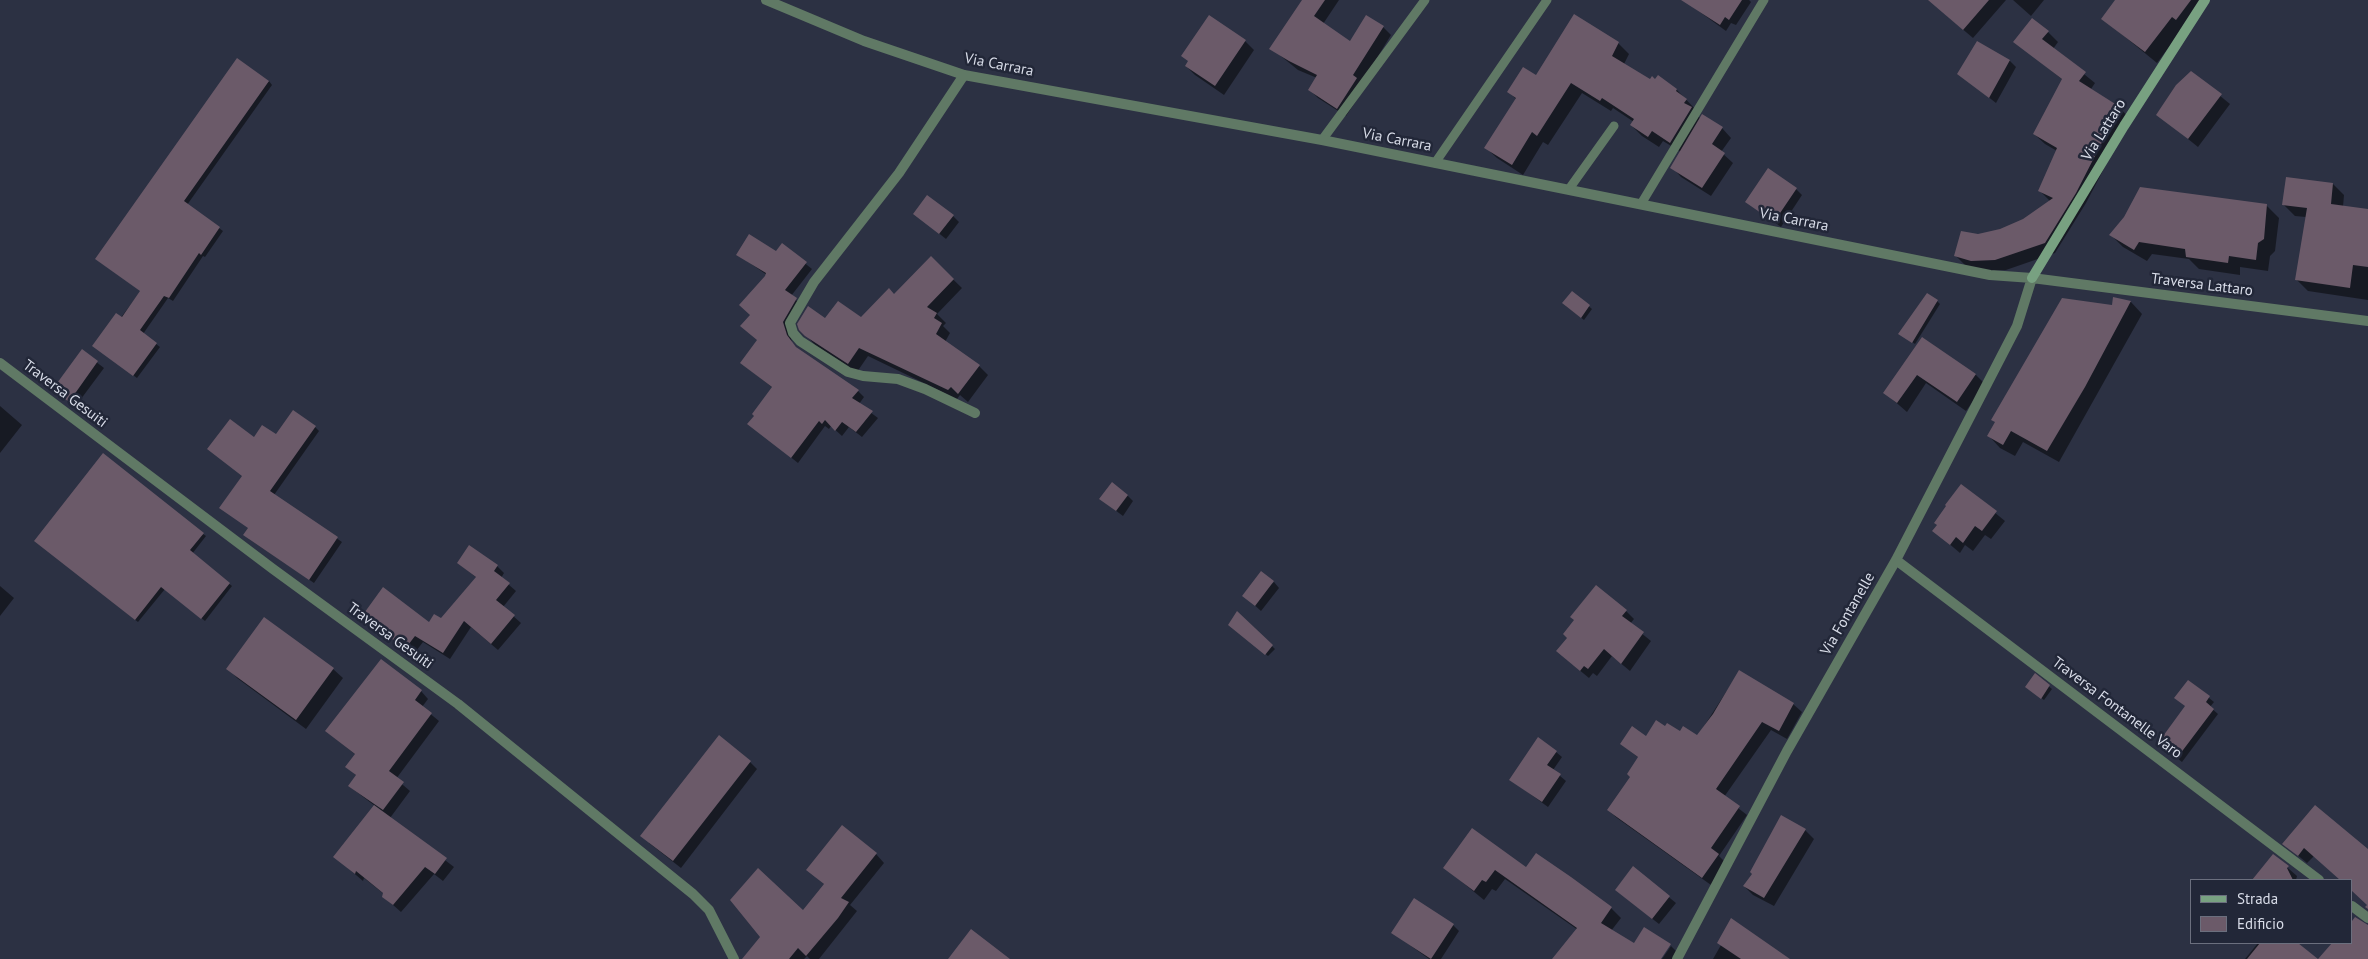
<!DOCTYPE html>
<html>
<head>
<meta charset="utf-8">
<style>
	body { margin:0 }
	#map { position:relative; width:2368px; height:959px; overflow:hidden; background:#2c3143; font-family:"PT Sans",sans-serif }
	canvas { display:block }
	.legend { position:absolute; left:2190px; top:879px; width:162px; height:65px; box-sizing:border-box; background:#222738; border:1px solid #6b6f7e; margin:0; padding:6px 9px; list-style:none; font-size:15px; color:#d8dce8 }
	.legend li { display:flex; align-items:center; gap:10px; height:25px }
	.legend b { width:25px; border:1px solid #6b6f7e }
</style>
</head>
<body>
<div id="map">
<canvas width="2368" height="959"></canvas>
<ul class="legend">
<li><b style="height:6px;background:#78a181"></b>Strada</li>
<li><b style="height:14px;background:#6b5a69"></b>Edificio</li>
</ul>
</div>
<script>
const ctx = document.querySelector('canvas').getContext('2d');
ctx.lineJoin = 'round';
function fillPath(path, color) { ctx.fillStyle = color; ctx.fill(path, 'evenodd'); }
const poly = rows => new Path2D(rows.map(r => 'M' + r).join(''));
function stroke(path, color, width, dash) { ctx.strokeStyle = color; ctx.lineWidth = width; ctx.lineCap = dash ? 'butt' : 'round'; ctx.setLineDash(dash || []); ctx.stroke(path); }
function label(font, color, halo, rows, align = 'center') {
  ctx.font = font + ' "PT Sans",sans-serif'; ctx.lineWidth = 5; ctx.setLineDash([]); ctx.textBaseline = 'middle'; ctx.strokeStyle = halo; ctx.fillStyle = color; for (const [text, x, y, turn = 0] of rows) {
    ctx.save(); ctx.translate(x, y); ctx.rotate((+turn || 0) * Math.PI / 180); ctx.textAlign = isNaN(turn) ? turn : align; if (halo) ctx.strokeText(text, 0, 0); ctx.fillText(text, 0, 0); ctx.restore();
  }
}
fillPath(poly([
	[1303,0,1339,0,1323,24,1351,43,1383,27,1391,35,1361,84,1365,88,1346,116,1318,98,1310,90,1317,78,1298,70,1271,48],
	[1698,0,1749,0,1751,2,1736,25,1731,23,1726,31,1693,7],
	[1944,0,2006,0,1973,38,1947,16],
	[2013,0,2044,0,2031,16],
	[2117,0,2209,0,2184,27,2157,63,2103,19],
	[2048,32,2058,42,2053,49,2095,83,2091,89,2120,108,2130,119,2086,203,2055,253,2006,270,1983,271,1966,266,1955,255,1978,235,2001,230,2024,220,2050,201,2039,190,2057,151,2045,144,2034,134,2063,80,2015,42],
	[1245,41,1254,50,1224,95,1195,75,1186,66,1189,62],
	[1977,42,2010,61,2016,67,1996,103,1959,74],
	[1618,43,1629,54,1624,64,1650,81,1676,89,1697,111,1695,113,1701,119,1703,116,1722,128,1731,138,1721,152,1733,163,1711,196,1681,177,1672,167,1681,152,1663,141,1659,147,1642,136,1631,125,1634,122,1613,108,1611,111,1582,93,1548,145,1543,142,1523,175,1497,158,1486,148,1516,99,1509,92,1536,76],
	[2191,72,2230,104,2198,147,2157,114],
	[269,81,272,85,187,205,223,231,205,257,203,256,173,301,168,298,143,334,160,347,137,378,97,349,141,291,100,262],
	[2333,184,2344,195,2343,207,2368,211,2368,300,2308,291,2297,280,2306,217,2295,216,2283,204],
	[1796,189,1802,195,1781,227,1747,202],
	[2266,205,2279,218,2275,251,2270,256,2268,271,2240,267,2240,275,2199,269,2189,259,2152,254,2147,261,2123,247,2111,235,2125,217],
	[953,216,959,222,946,239,921,219],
	[782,245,812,269,791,296,802,305,789,329,792,343,798,349,858,391,864,397,859,404,878,418,862,437,849,427,842,436,831,426,829,429,825,426,798,463,749,424,773,388,741,363,758,341,751,315,767,275,737,254,776,253],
	[931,258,962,288,937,314,946,323,943,326,950,333,945,342,979,366,988,375,968,402,960,395,957,399,868,356,857,372,815,345,806,335,825,320,861,319,894,296],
	[1572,292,1592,309,1584,320,1566,306],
	[2114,298,2131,302,2142,314,2059,462,2023,442,2015,456,2000,448,1989,436,2113,306],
	[1937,301,1940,304,1915,344,1903,336],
	[1923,338,1976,375,1985,384,1966,411,1926,383,1907,412,1885,393],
	[82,351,104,368,75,407,54,390],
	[0,406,22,425,0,453],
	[315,427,319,431,274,495,342,542,314,583,249,539,243,476,254,438,277,436],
	[1961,485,2005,521,1991,539,1985,535,1973,551,1965,545,1960,553,1934,531],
	[1127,495,1133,501,1123,516,1107,504],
	[203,534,206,536,192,554,232,586,205,621,165,589,138,622,38,543],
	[469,547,497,566,504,573,501,578,516,591,503,607,521,623,498,650,471,627,450,659,423,642,413,655,371,623,429,624,441,620,477,578,458,563],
	[1274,582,1279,588,1261,611,1250,601],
	[0,586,14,598,0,616],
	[1626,611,1634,619,1630,624,1651,641,1630,671,1612,656,1597,676,1593,673,1589,678,1566,659,1568,638],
	[1237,613,1275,649,1268,656,1232,628],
	[264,618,333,669,343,678,306,729,237,678,228,668],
	[1739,672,1793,704,1802,712,1787,739,1771,730,1724,797,1747,815,1719,856,1726,863,1711,885,1617,818,1608,810,1631,777,1639,758,1621,744,1646,737,1666,728,1697,737],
	[2035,675,2052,689,2044,700,2029,689],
	[2188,681,2214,702,2210,707,2218,714,2182,762,2164,748,2186,706],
	[421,691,428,699,422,707,439,721,396,779,410,791,390,818,454,867,443,881,434,874,401,912,384,897,384,894,364,878,363,881,335,857,375,806,349,786,357,776,347,767,356,755,326,731],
	[1556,752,1562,757,1553,770,1566,781,1548,807,1511,780],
	[750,762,757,769,681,868,649,843],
	[1805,830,1814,839,1774,906,1753,895,1744,886],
	[2284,844,2368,851,2368,908,2368,905,2352,890,2352,880,2341,880,2314,856,2307,863],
	[876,854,884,863,850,905,857,911,819,959,810,959,807,956,804,959,749,959,803,912,825,885,808,870],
	[2273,855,2297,876,2296,880,2254,880],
	[1445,868,1527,869,1611,908,1621,918,1611,931,1634,945,1644,929,1670,945,1668,945,1659,959,1554,959,1578,930,1505,879,1496,891,1492,889,1484,900],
	[1633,868,1676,903,1659,924,1622,895],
	[1453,925,1459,931,1441,959,1429,959,1393,933],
	[2258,943,2296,943,2316,959,2245,959],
	[1721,945,1788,959,1713,959],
	[1671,946,1680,955,1677,959,1662,959]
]), '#0007');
fillPath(poly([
	[1302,0,1325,0,1314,16,1350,41,1366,15,1384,26,1353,75,1357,78,1337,109,1308,90,1317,75,1289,61,1269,49],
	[1681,0,1742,0,1729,20,1725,17,1720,25],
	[1928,0,1989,0,1963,30],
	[2115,0,2191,0,2176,20,2172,17,2145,52,2101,19],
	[1574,14,1619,42,1612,56,1650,79,1652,76,1655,79,1658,75,1677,89,1676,91,1687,99,1684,103,1692,107,1670,143,1652,131,1648,137,1630,125,1634,119,1602,98,1600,101,1571,83,1537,136,1532,132,1512,165,1484,148,1516,98,1507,92,1523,67,1536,75],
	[1209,15,1246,40,1215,86,1185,66,1188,61,1181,56],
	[2032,18,2049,31,2042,39,2086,72,2079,81,2120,107,2076,193,2045,243,1995,260,1971,261,1954,256,1961,231,1978,234,2000,229,2023,219,2053,198,2038,191,2057,148,2033,134,2062,79,2013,42],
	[1977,41,2010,60,1989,98,1957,74],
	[237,58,269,81,184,201,220,227,201,255,199,253,169,298,164,296,140,330,157,343,133,376,92,346,116,313,122,317,140,291,95,259],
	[2191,71,2222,94,2188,139,2156,115,2176,85],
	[1702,114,1723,127,1712,144,1725,153,1702,188,1670,168],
	[1768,168,1797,188,1774,222,1745,202],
	[2286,177,2333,183,2331,204,2368,209,2368,267,2353,265,2350,288,2295,280,2307,208,2282,205],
	[2140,187,2267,204,2264,239,2258,243,2256,260,2229,256,2228,263,2186,257,2185,249,2139,242,2134,250,2109,235,2124,217],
	[927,195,954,215,939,234,913,214],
	[749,234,776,251,782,243,807,262,785,290,797,298,783,322,787,335,796,347,859,390,852,398,873,411,856,432,842,422,835,431,825,420,822,424,819,421,791,458,747,424,754,416,752,414,772,387,740,363,757,340,740,326,750,315,739,305,765,276,766,273,736,255],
	[931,256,954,279,927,307,937,313,934,318,942,323,936,334,980,365,958,394,951,387,948,390,859,348,848,364,805,336,799,330,797,324,808,306,825,318,838,301,861,317,889,288,894,294],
	[1572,291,1590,305,1581,318,1562,303],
	[1927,293,1938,300,1912,343,1898,334],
	[2113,297,2131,301,2085,387,2047,451,2011,431,2003,445,1987,436,1995,422,1991,420,2062,298,2112,305],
	[1922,337,1976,374,1957,402,1917,375,1897,403,1883,393],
	[82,349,98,361,69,402,52,390],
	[293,410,316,426,270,491,338,537,309,580,243,535,248,528,219,508,242,476,207,449,230,419,254,437,262,425,276,434],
	[103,453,204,533,190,550,230,583,201,619,161,587,135,620,34,541],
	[1112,482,1128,495,1116,511,1099,499],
	[1961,484,1997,511,1982,531,1975,526,1963,543,1956,537,1950,545,1932,531,1937,525,1934,523,1946,506,1945,505],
	[469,545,498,565,494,571,510,583,496,600,515,615,491,644,464,621,443,653,415,636,405,649,362,616,383,587,429,622,434,614,441,618,476,577,457,563],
	[1261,571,1274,581,1255,606,1242,596],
	[1596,585,1627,610,1622,616,1644,632,1621,664,1604,649,1588,669,1584,666,1580,671,1556,651,1567,638,1563,634,1574,620,1570,617],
	[1237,611,1273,645,1265,655,1228,625],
	[264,617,334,668,296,720,226,669],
	[381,659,422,690,415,700,432,713,389,771,404,782,383,810,348,786,356,775,345,767,355,754,325,731],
	[1739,670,1794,703,1779,731,1762,722,1716,789,1740,806,1711,848,1719,854,1702,878,1607,810,1630,777,1627,774,1638,757,1620,744,1632,726,1646,736,1656,720,1665,726,1667,723,1680,731,1683,726,1697,735,1713,714],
	[2035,673,2050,685,2041,699,2025,687],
	[2188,680,2210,696,2206,702,2214,709,2177,758,2158,743,2185,706,2174,698],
	[719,735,751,761,673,861,640,836],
	[1538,737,1557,751,1547,765,1561,774,1542,802,1509,780],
	[374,805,447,858,435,874,425,867,393,905,382,897,383,893,356,871,355,874,333,857],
	[2315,805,2368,849,2368,909,2365,907,2367,905,2352,891,2352,880,2340,880,2304,848,2298,856,2282,844],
	[1781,815,1806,829,1764,898,1743,886,1752,874,1750,872],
	[842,825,877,853,841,898,849,902,838,918,806,956,798,948,789,959,742,959,760,937,730,900,758,868,803,910,824,884,806,870],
	[1472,828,1526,867,1536,853,1571,877,1612,907,1601,923,1634,943,1644,927,1671,944,1661,959,1552,959,1577,928,1495,870,1486,882,1482,880,1474,891,1443,868],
	[2273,854,2289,866,2287,868,2293,880,2252,880],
	[1633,866,1670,896,1652,919,1615,890],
	[1414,898,1454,924,1431,959,1391,933],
	[2355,917,2368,925,2368,959,2247,959,2260,943,2298,943,2318,959,2332,943,2352,943,2352,921],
	[1731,918,1790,959,1741,959,1717,943],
	[971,929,1010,959,948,959]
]), '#6b5a69');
stroke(poly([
	[1322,140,1425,0],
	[1435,163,1547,0],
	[1569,189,1614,126],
	[1641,204,1764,0]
]), '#607965', 9);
stroke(poly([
	[766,0,864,41,964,75,1322,140,1990,275,2032,278,2368,321],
	[964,75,899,173,814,282,790,323,793,333,800,341,848,372,863,376,898,379,925,389,975,413],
	[0,363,273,569,458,704,693,894,709,910,734,959],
	[1896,560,2319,880],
	[2352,906,2368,918],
	[1677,959,1787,751,1896,560,2017,326,2032,278]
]), '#607965', 10);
stroke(poly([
	[2032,278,2124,126,2205,0]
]), '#78a181', 10);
label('15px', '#d8dce8', '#222738', [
	["Via Carrara",999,65,11],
	["Via Lattaro",2104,130,-58],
	["Via Carrara",1397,140,11],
	["Via Carrara",1794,220,11],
	["Traversa Lattaro",2202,285,7],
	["Traversa Gesuiti",65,394,37],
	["Via Fontanelle",1848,614,-60],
	["Traversa Gesuiti",390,636,36],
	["Traversa Fontanelle Varo",2117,708,37]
]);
</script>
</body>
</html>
